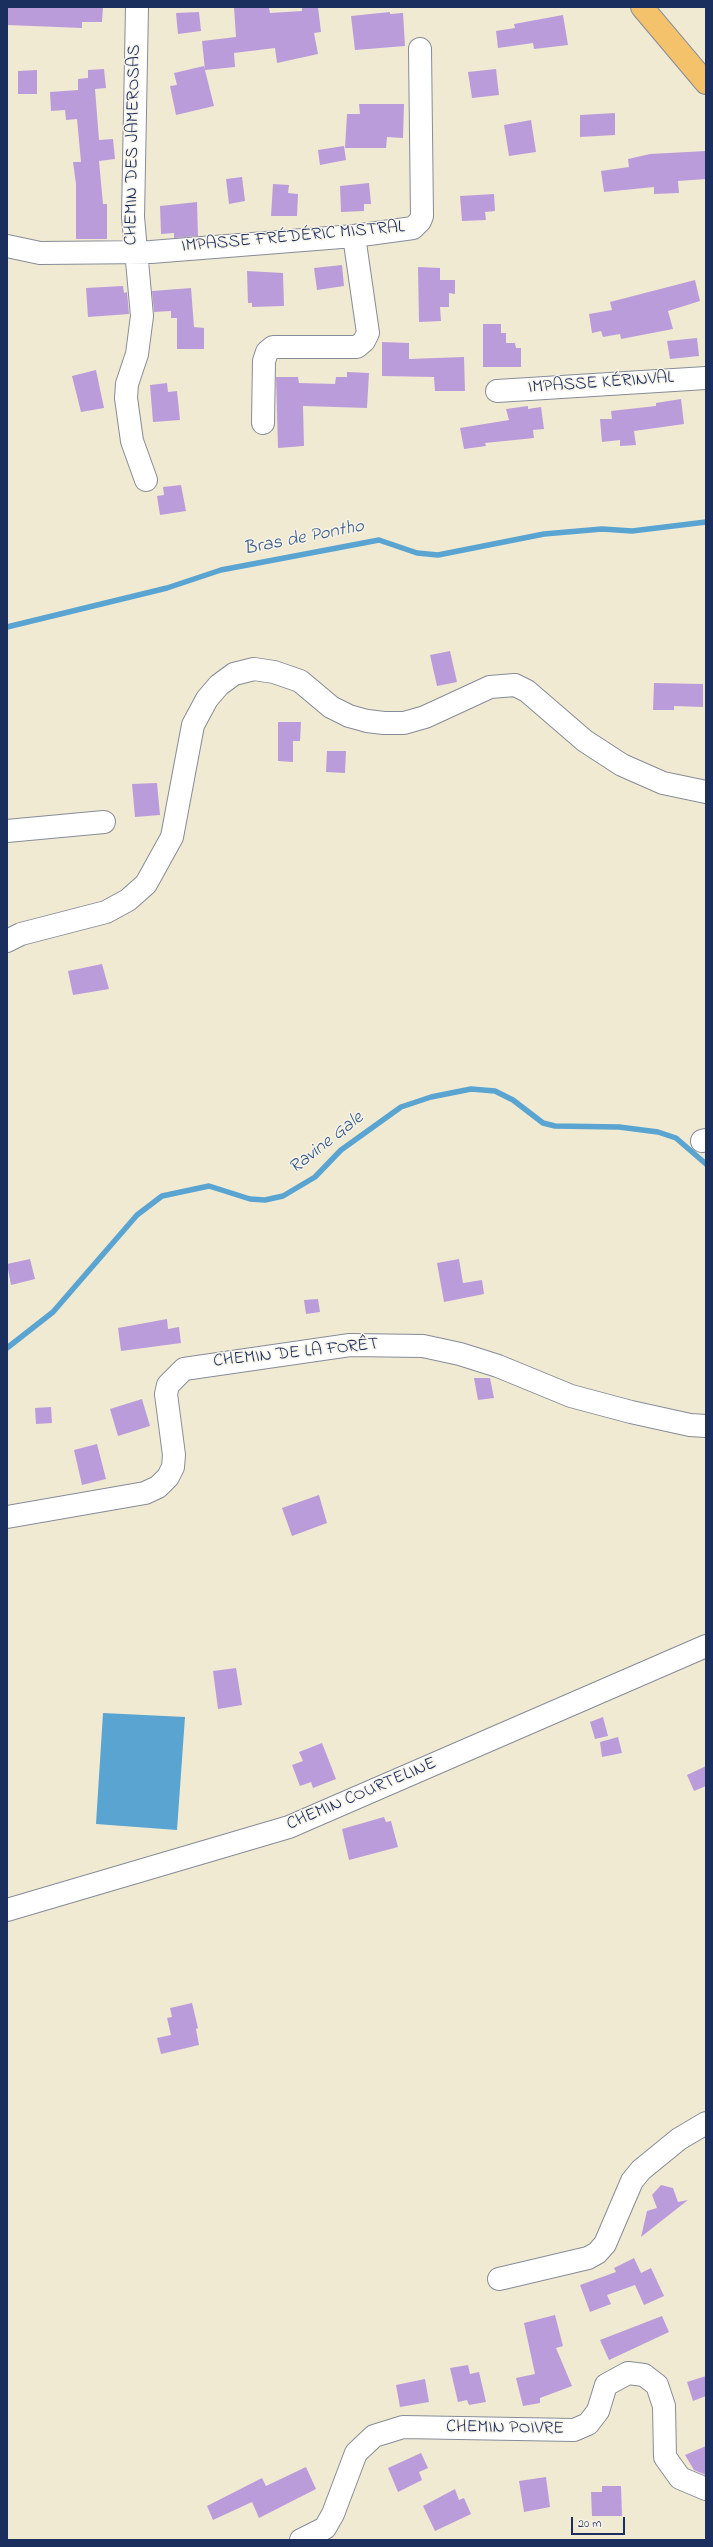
<!DOCTYPE html>
<html>
<head>
<meta charset="utf-8">
<style>
	body { margin:0 }
	#map { position:relative; width:713px; height:2547px; overflow:hidden; background:#f0ead3; font-family:"Indie Flower",sans-serif }
	canvas { display:block }
	.frame { position:absolute; inset:0; border:8px solid #1b2f5e; pointer-events:none }
	.scale { position:absolute; left:571px; top:2517px; width:54px; height:18px; box-sizing:border-box; border:2px solid #1b2f5e; border-top:0; padding-left:5px; font-size:12px; line-height:14px; white-space:nowrap; color:#1b2f5e; -webkit-text-stroke:3px #f7f3e8; paint-order:stroke }
</style>
</head>
<body>
<div id="map">
<canvas width="713" height="2547"></canvas>
<div class="frame"></div>
<div class="scale">20 m</div>
</div>
<script>
const ctx = document.querySelector('canvas').getContext('2d');
ctx.lineJoin = 'round';
function fillPath(path, color) { ctx.fillStyle = color; ctx.fill(path, 'evenodd'); }
const poly = rows => new Path2D(rows.map(r => 'M' + r).join(''));
function stroke(path, color, width, dash) { ctx.strokeStyle = color; ctx.lineWidth = width; ctx.lineCap = dash ? 'butt' : 'round'; ctx.setLineDash(dash || []); ctx.stroke(path); }
function label(font, color, halo, rows, align = 'center') {
  ctx.font = font + ' "Indie Flower",sans-serif'; ctx.lineWidth = 3; ctx.setLineDash([]); ctx.textBaseline = 'middle'; ctx.strokeStyle = halo; ctx.fillStyle = color; for (const [text, x, y, turn = 0] of rows) {
    ctx.save(); ctx.translate(x, y); ctx.rotate((+turn || 0) * Math.PI / 180); ctx.textAlign = isNaN(turn) ? turn : align; if (halo) ctx.strokeText(text, 0, 0); ctx.fillText(text, 0, 0); ctx.restore();
  }
}
fillPath(poly([
	[103,1713,185,1717,177,1830,96,1824]
]), '#5aa4d2');
stroke(poly([
	[7,627,167,588,221,570,379,540,417,553,438,555,544,534,602,529,632,531,706,522],
	[7,1348,53,1312,137,1215,162,1196,209,1186,250,1199,265,1200,283,1196,315,1177,341,1150,401,1107,431,1097,471,1089,495,1091,513,1100,543,1123,555,1126,619,1127,658,1132,676,1138,706,1164]
]), '#5aa4d2', 5.5);
fillPath(poly([
	[7,7,103,7,102,22,82,22,82,28,7,25],
	[234,7,269,8,270,13,302,11,302,7,318,7,321,32,314,33,318,54,277,63,275,48,234,53,235,67,205,70,202,41,236,37],
	[199,12,201,31,178,34,176,13],
	[390,12,390,14,403,13,405,46,355,50,351,16],
	[563,15,568,45,534,49,533,43,498,48,496,31,515,28,514,24],
	[204,66,214,106,176,115,170,86,177,85,174,73],
	[104,69,106,88,95,89,99,140,113,139,115,159,99,161,103,204,107,204,107,239,76,239,76,184,73,162,81,162,77,119,66,120,65,110,51,111,50,92,78,90,78,79,88,78,88,70],
	[496,69,499,95,472,98,468,72],
	[37,70,37,94,18,94,18,71],
	[359,104,404,104,403,138,387,137,386,148,345,148,347,114,360,114],
	[615,113,615,135,580,137,580,115],
	[531,120,536,152,509,156,504,125],
	[344,146,346,160,320,165,318,150],
	[706,151,706,179,678,181,679,193,654,194,654,187,604,192,601,171,629,167,628,159,650,154],
	[242,177,245,201,229,204,226,179],
	[369,183,371,204,364,204,364,211,341,212,340,186],
	[273,184,289,185,288,193,298,194,297,216,271,216],
	[494,194,495,211,485,212,486,220,462,221,460,196],
	[197,202,198,236,174,238,174,233,161,234,160,206],
	[342,265,344,286,317,290,314,268],
	[418,267,440,268,440,280,455,280,455,294,449,293,449,307,440,307,441,321,419,322],
	[247,271,283,273,284,306,252,307,252,303,248,303],
	[695,280,700,301,668,311,673,329,621,339,620,334,603,337,601,331,592,333,589,314,612,310,610,302],
	[123,286,124,293,127,292,129,314,88,317,86,288],
	[191,288,194,327,204,328,204,349,177,349,177,318,171,318,171,311,154,312,152,291],
	[483,324,501,324,501,333,506,333,506,343,515,343,516,348,521,348,521,367,483,367],
	[697,338,699,356,670,359,667,341],
	[382,342,409,343,409,359,464,357,465,391,435,391,434,377,382,376],
	[96,370,104,408,81,412,72,376],
	[347,372,369,373,367,408,303,406,304,446,278,448,276,377,298,377,299,383,335,384,336,377,347,377],
	[167,383,168,392,177,391,180,420,153,422,150,385],
	[681,399,684,424,634,431,636,445,620,446,620,440,602,442,600,419,612,419,611,411,656,406,656,403],
	[528,406,528,409,541,407,544,429,533,430,534,438,485,443,486,446,464,449,460,428,509,420,506,409],
	[181,485,186,511,160,515,157,496,164,495,163,487],
	[450,651,457,682,437,686,430,655],
	[654,683,703,684,703,707,674,706,674,710,653,710],
	[278,722,301,722,300,741,293,741,293,762,278,761],
	[327,751,346,751,345,773,326,772],
	[157,783,160,815,135,817,132,784],
	[102,964,109,989,73,995,68,971],
	[30,1259,35,1279,11,1285,7,1264],
	[459,1259,463,1283,482,1280,484,1294,444,1302,437,1263],
	[318,1299,320,1312,306,1314,304,1300],
	[167,1319,168,1329,179,1327,181,1343,121,1351,118,1328],
	[474,1378,490,1378,494,1398,478,1400],
	[142,1399,150,1426,118,1436,110,1409],
	[51,1407,52,1423,36,1424,35,1408],
	[97,1444,106,1479,82,1485,74,1450],
	[319,1495,327,1523,292,1536,282,1508],
	[236,1668,242,1705,218,1709,213,1671],
	[603,1717,608,1736,595,1739,590,1722],
	[618,1737,622,1753,602,1757,600,1742],
	[322,1743,336,1779,313,1788,311,1782,300,1786,292,1765,303,1761,299,1752],
	[706,1766,706,1786,694,1791,687,1775],
	[384,1817,386,1822,391,1821,398,1847,349,1860,342,1829],
	[192,2003,198,2028,196,2029,199,2045,161,2054,157,2038,171,2035,167,2018,172,2017,170,2008],
	[661,2185,673,2188,678,2202,688,2200,641,2237,647,2211,657,2208,652,2195],
	[634,2258,641,2273,651,2268,664,2296,644,2305,635,2285,607,2295,611,2304,590,2312,580,2285,616,2272,614,2268],
	[555,2315,563,2346,556,2348,572,2386,540,2398,540,2403,523,2406,516,2378,535,2374,524,2323],
	[662,2316,669,2332,609,2360,600,2340],
	[468,2365,470,2374,479,2372,486,2402,469,2405,467,2400,458,2402,450,2368],
	[706,2376,706,2396,693,2401,687,2382],
	[425,2379,429,2402,400,2407,396,2385],
	[706,2446,706,2475,694,2470,685,2455],
	[421,2453,428,2468,419,2472,422,2480,398,2492,388,2468],
	[306,2467,316,2489,259,2518,252,2502,213,2520,207,2506,262,2478,266,2486],
	[546,2477,550,2507,524,2512,519,2481],
	[602,2486,621,2486,622,2516,592,2516,591,2492,602,2492],
	[455,2489,459,2500,464,2498,471,2514,435,2531,423,2506]
]), '#bb9cda');
const minor = poly([
	[137,7,133,217,142,316,137,354,127,384,126,398,132,441,146,480],
	[7,246,40,253,151,252,354,236,413,228,420,221,422,216,420,49],
	[497,391,706,378],
	[263,423,264,361,267,352,273,347,357,347,364,341,368,333,354,236],
	[7,831,104,822],
	[7,941,21,934,106,912,128,900,146,884,172,837,193,725,207,699,219,685,234,674,254,669,274,672,300,681,331,707,349,716,367,721,384,723,404,723,425,717,490,687,515,685,527,691,585,741,622,765,663,783,706,792],
	[702,1141,706,1140],
	[7,1517,145,1493,158,1487,168,1477,173,1467,174,1455,166,1394,168,1385,184,1369,350,1345,423,1346,460,1354,498,1366,571,1396,631,1412,690,1425,706,1426],
	[7,1910,289,1827,706,1646],
	[499,2279,588,2258,597,2253,605,2244,632,2181,641,2170,679,2139,706,2123],
	[301,2540,325,2528,333,2514,356,2453,374,2436,403,2427,574,2430,588,2424,598,2411,606,2385,628,2373,644,2375,657,2385,664,2406,665,2457,680,2478,706,2489]
]);
const major = poly([
	[642,7,706,83]
]);
stroke(minor, '#868c98', 24);
stroke(major, '#868c98', 24);
stroke(minor, '#fff', 22);
stroke(major, '#f3c26a', 22);
label('18px', '#1b2f5e', '#f7f3e8', [
	["CHEMIN DES JAMEROSAS",134,145,-89],
	["IMPASSE FRÉDÉRIC MISTRAL",293,238,-5],
	["IMPASSE KÉRINVAL",601,384,-4],
	["CHEMIN DE LA FORÊT",296,1354,-6],
	["CHEMIN COURTELINE",362,1795,-23],
	["CHEMIN POIVRE",505,2429,1]
]);
label('italic 19px', '#315887', '#f7f3e8', [
	["Bras de Pontho",304,539,-11],
	["Ravine Gale",327,1144,-38]
]);
</script>
</body>
</html>
